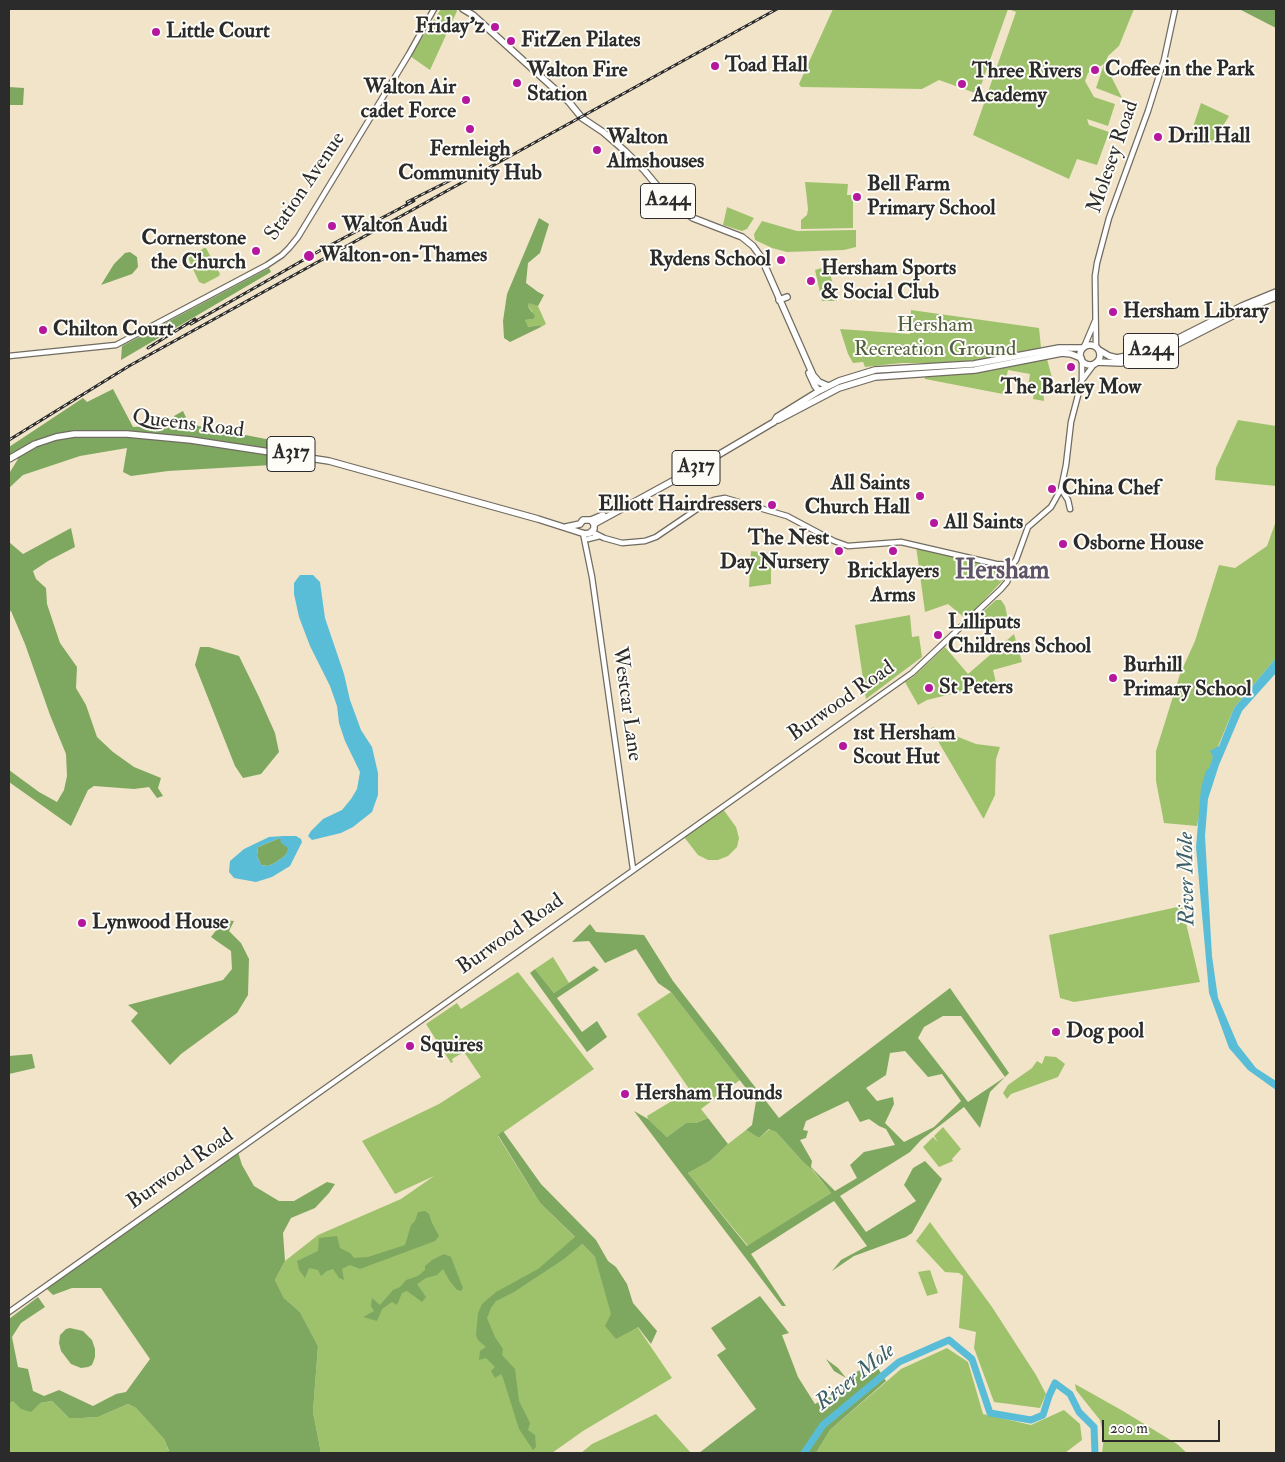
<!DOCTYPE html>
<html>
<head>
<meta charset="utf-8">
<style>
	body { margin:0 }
	#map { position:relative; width:1285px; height:1462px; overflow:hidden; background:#f2e4c8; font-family:"IM FELL Double Pica",serif }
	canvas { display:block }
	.frame { position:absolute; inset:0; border:10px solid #2b2b2b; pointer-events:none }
	.scale { position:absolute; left:1102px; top:1420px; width:118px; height:22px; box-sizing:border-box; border:2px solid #2b2b2b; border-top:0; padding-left:6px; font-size:15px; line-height:18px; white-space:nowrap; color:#2b2b2b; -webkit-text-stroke:4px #fdfcf7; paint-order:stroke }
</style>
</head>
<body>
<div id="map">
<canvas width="1285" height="1462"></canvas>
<div class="frame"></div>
<div class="scale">200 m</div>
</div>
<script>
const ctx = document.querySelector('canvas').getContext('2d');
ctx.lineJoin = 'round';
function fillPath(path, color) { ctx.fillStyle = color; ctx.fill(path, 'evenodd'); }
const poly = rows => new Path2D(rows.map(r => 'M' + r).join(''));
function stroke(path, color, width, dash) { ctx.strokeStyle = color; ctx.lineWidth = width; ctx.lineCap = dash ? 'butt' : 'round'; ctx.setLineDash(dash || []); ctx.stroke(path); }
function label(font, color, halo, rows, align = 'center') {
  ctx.font = font + ' "IM FELL Double Pica",serif'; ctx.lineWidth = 4; ctx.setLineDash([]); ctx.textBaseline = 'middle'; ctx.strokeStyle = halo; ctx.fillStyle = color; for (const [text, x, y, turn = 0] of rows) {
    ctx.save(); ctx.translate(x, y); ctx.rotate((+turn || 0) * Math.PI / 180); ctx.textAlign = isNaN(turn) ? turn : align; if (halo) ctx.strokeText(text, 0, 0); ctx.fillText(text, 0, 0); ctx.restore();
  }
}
fillPath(poly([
	[441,9,456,9,457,11,430,70,410,56],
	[833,9,1134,9,1119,46,1108,56,1105,64,1122,98,1096,88,1104,64,1088,73,1085,81,1094,97,1115,104,1108,126,1087,119,1089,125,1109,132,1097,165,1077,159,1069,179,973,135,1016,12,1008,9,978,94,939,80,922,89,801,87,799,84],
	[1201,103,1229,116,1214,141,1205,145,1196,142,1192,136,1192,130],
	[805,182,848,184,847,195,853,195,853,228,801,229,801,220,807,215,808,209],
	[727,207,754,218,747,229,742,231,723,225],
	[762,221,797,231,856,230,856,247,844,250,787,252,772,248,755,240,754,234],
	[204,248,206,248,220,274,219,276,204,284,199,282,188,258],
	[828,266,831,277,837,301,822,301,815,270],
	[529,302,538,306,546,324,541,327,540,325,528,327,526,324,525,320,532,319,532,311,528,307],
	[911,310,1039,328,1041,348,995,358,949,363,902,363,865,367,863,362,853,363,848,354,840,329,910,334],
	[1047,359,1054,385,1043,389,1044,401,1033,399,1035,388,1028,387,1030,374,1008,370,1003,394,925,379,924,375],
	[1238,420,1276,426,1276,486,1215,480,1216,468],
	[1276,521,1276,658,1234,708,1209,768,1197,826,1164,823,1156,781,1156,751,1180,674,1195,641,1219,565,1235,568,1267,546],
	[916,546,943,554,1004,568,1007,571,1005,578,966,619,948,604,925,612],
	[751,551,771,553,771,584,749,587],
	[996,600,1001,600,1005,606,1007,615,1005,621,982,624,976,618],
	[910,615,912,637,919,636,922,657,866,699,855,625],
	[1014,634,1022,662,993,670,996,683,927,700,918,705,905,682,913,677,945,647,968,674],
	[933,727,976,744,1000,747,996,759,995,795,984,818,983,818,931,729],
	[723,809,736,827,739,838,737,847,728,856,718,860,708,860,698,855,684,837],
	[1182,906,1200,982,1074,1002,1060,998,1049,935],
	[553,957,569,983,554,993,535,969],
	[518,972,594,1069,498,1136,540,1203,595,1257,605,1279,672,1378,583,1431,552,1453,321,1453,313,1412,318,1346,300,1312,284,1298,275,1280,285,1261,318,1235,401,1199,434,1176,395,1194,362,1141,439,1104,481,1077,464,1052,452,1059,453,1062,451,1063,426,1024,457,1003,461,1009],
	[671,992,740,1080,701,1109,708,1118,696,1123,686,1123,667,1137,648,1119,647,1116,690,1090,637,1014],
	[1045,1056,1056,1057,1065,1064,1058,1077,1011,1094,1007,1099,1003,1093,1008,1085,1032,1068,1037,1061,1042,1064],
	[943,1127,961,1149,952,1159,953,1161,939,1167,923,1147,933,1137,938,1142,934,1136],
	[770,1129,776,1132,803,1162,810,1167,831,1193,748,1246,688,1173,710,1161,728,1144,746,1130,759,1138],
	[930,1222,992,1307,1036,1375,1046,1394,1040,1408,994,1402,974,1348,976,1332,959,1328,963,1276,959,1273,945,1272,916,1241],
	[930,1270,938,1293,927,1296,918,1272],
	[947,1348,968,1362,983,1414,1031,1425,1064,1410,1080,1424,1082,1440,1065,1453,816,1453,830,1430,901,1369],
	[1075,1384,1123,1411,1177,1444,1187,1453,1102,1453,1104,1437,1100,1420,1076,1390],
	[13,1401,40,1403,52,1401,69,1418,82,1418,98,1417,128,1404,136,1408,164,1439,169,1452,164,1453,9,1453,9,1404],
	[656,1414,691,1453,581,1453,592,1444]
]), '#9ec26c');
fillPath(poly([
	[1239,9,1276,9,1276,28],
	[9,87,24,88,23,105,9,105],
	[539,218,549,224,540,253,528,263,526,283,538,292,544,295,538,306,529,303,528,307,535,316,533,319,525,320,528,327,540,325,541,327,510,342,504,338,503,321,507,294],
	[130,252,137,257,138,267,132,274,101,285,114,264,125,253],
	[269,268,271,272,121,360,122,346],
	[113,389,133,427,170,425,175,422,174,416,183,411,189,424,312,448,306,463,168,471,131,476,123,472,127,448,80,456,23,475,9,488,10,472,18,459,9,456,9,447,83,398,87,402],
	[71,528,75,547,48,561,33,571,36,579,46,588,47,604,60,643,77,667,76,688,86,705,97,737,113,752,134,767,161,778,158,788,163,796,157,798,149,787,134,789,94,786,88,790,71,826,9,782,9,770,39,792,57,802,64,790,67,776,66,754,50,715,25,644,11,611,9,612,9,542,23,554],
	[200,647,209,647,239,656,259,697,275,733,279,752,261,774,243,778,235,766,195,665],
	[280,838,289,848,286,855,275,863,268,866,261,865,257,856,258,847],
	[224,920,234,921,229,931,241,943,249,959,248,995,237,1013,181,1054,170,1065,131,1021,138,1013,128,1005,223,980,232,969,231,951,211,937],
	[590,924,596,932,644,935,673,981,779,1118,950,988,1009,1073,990,1092,980,1128,964,1107,921,1140,910,1152,840,1196,866,1232,916,1201,904,1185,913,1168,925,1161,942,1179,912,1233,906,1237,854,1256,832,1271,841,1260,867,1246,834,1201,751,1254,786,1306,782,1306,634,1111,648,1119,667,1137,686,1123,696,1123,708,1118,728,1144,710,1161,688,1173,747,1246,831,1193,813,1170,803,1162,776,1132,769,1129,759,1138,746,1130,752,1125,756,1101,671,992,658,983,636,949,605,963,589,941,572,942],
	[943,1016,961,1016,1005,1077,968,1102,918,1038,924,1027],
	[905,1051,928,1077,942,1074,961,1101,934,1127,904,1142,885,1123,894,1104,893,1097,877,1101,866,1088,886,1075,890,1053],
	[848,1101,860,1122,869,1119,879,1126,886,1129,895,1145,864,1152,850,1165,857,1178,835,1191,811,1167,812,1161,800,1140,806,1138,808,1131,803,1130,806,1121],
	[594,966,599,970,557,998,582,1032,597,1021,607,1037,587,1052,530,973,535,969,554,993],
	[32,1054,35,1068,9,1074,9,1056],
	[503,1131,541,1184,596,1240,608,1261,616,1267,627,1284,633,1303,657,1331,651,1344,638,1327,616,1339,605,1326,611,1314,595,1257,582,1244,564,1259,514,1292,496,1301,491,1308,487,1318,495,1337,503,1349,502,1355,515,1369,519,1401,530,1423,528,1430,535,1435,536,1447,533,1450,519,1429,503,1378,501,1374,495,1378,491,1371,495,1367,486,1358,479,1360,480,1351,486,1347,478,1340,476,1335,478,1313,482,1304,496,1292,538,1269,575,1237,540,1203,498,1135],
	[238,1152,242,1165,254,1186,279,1201,294,1201,327,1182,335,1184,329,1193,315,1208,291,1218,283,1233,285,1261,275,1280,284,1298,300,1312,318,1346,313,1412,321,1453,164,1453,169,1451,164,1439,136,1408,128,1404,98,1417,82,1418,69,1418,52,1401,40,1403,31,1412,21,1409,13,1401,9,1404,9,1319,38,1297,45,1307,21,1323,12,1337,18,1367,28,1369,33,1391,44,1396,59,1390,93,1406,116,1394,126,1392,150,1359,101,1288,72,1288,53,1295,46,1288],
	[425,1211,429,1214,432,1223,439,1236,435,1241,360,1269,350,1265,342,1269,344,1280,339,1278,333,1269,327,1271,321,1276,318,1270,309,1268,305,1278,299,1270,297,1261,318,1251,319,1238,337,1236,340,1248,350,1253,354,1258,368,1257,405,1245,411,1225,415,1221,418,1212],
	[444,1254,451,1257,463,1288,461,1291,457,1290,449,1280,443,1269,437,1275,426,1278,417,1284,426,1297,422,1302,407,1291,402,1293,397,1305,392,1302,382,1309,377,1321,363,1317,374,1311,371,1306,372,1298,380,1305,393,1290,400,1287,406,1280,418,1276,425,1270,425,1266,432,1260],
	[760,1296,789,1333,782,1335,798,1377,815,1404,835,1393,837,1390,842,1389,845,1384,846,1378,834,1371,826,1359,838,1368,846,1378,874,1362,886,1381,830,1430,816,1453,699,1453,756,1409,717,1355,726,1349,711,1328],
	[70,1328,83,1331,92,1340,95,1349,95,1357,92,1365,88,1367,81,1368,71,1364,61,1351,59,1343,60,1335,66,1329]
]), '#7ea860');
fillPath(poly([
	[300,575,313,575,320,582,325,618,344,674,350,700,361,730,372,747,378,773,378,795,372,812,353,827,341,833,312,840,308,836,311,831,323,819,342,810,351,799,357,789,360,772,345,741,339,723,337,706,330,686,310,646,299,617,294,594,294,583],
	[1276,658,1276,673,1242,711,1219,765,1208,799,1205,836,1212,956,1218,998,1238,1045,1256,1068,1276,1081,1276,1090,1248,1070,1229,1048,1209,993,1196,847,1201,788,1206,771,1209,768,1213,757,1210,751,1219,746,1234,708],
	[283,836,296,836,301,839,302,842,290,866,272,877,256,882,234,878,229,872,230,861,244,849,269,837],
	[280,838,281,843,288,848,286,855,275,863,268,866,261,865,257,856,258,847]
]), '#5abdd8');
stroke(poly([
	[804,1453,823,1425,899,1362,949,1340,972,1359,990,1413,1031,1420,1043,1415,1049,1396,1055,1383,1070,1394,1079,1412,1094,1427,1095,1453]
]), '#5abdd8', 7);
const tertiary = poly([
	[1084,347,1095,321],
	[1096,347,1095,276,1097,263,1109,218,1148,111,1164,60,1175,9],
	[9,356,116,345,267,265,282,255,289,248,298,237,409,54,434,9],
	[1083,379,1095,363],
	[1061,489,1068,500,1070,509],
	[592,532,604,538,622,543,645,541,656,537,706,503,714,500,725,498,787,516,834,541,848,546,901,542,996,564,1012,565],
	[583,533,592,577,633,869],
	[588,539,600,536],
	[9,1312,912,673,1001,589,1007,582,1012,565,1016,560,1028,527,1051,507,1061,489,1066,465,1071,422,1082,380,1082,360]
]);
const primary = poly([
	[463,9,473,15,569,102,582,118,603,132,625,151,644,170,673,205,693,218,742,237,753,246,761,257,813,375,819,382,828,386],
	[779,300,787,297],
	'1080 355a10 10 0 1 1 20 0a10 10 0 1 1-20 0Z',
	[1099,350,1109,356,1117,358,1155,350,1242,306,1276,292],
	[1097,362,1121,363,1158,354,1242,311,1276,297],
	[809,373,815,386,819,391],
	[778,420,839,388,875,377,975,370,1062,353,1071,354,1081,358],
	[9,459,35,444,56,437,74,434,127,434,191,440,329,461,538,519,585,534,590,533,594,529,594,524,591,520],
	[594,524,691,471,774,422,777,417,819,391,839,381,875,370,974,364,1059,348,1083,348],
	[566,527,580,524,583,520,591,520,603,515]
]);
stroke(tertiary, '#716c62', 7);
stroke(primary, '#716c62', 8);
stroke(tertiary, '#fff', 4.5);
stroke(primary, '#fff', 5.5);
const rail = poly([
	[407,202,465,173],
	[191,324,321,250,414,201],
	[148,348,195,319],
	[9,440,129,366,777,9]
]);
stroke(rail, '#2b2b2b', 3);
stroke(rail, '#fdfcf7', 1, [4]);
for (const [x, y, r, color] of [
	[495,27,5,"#b5179e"],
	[156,32,5,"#b5179e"],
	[511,41,5,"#b5179e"],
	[715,66,5,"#b5179e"],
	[1095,70,5,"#b5179e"],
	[517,83,5,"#b5179e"],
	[962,84,5,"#b5179e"],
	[466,100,5,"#b5179e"],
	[470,129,5,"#b5179e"],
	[1158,137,5,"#b5179e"],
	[597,150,5,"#b5179e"],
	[857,197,5,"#b5179e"],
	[332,226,5,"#b5179e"],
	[256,251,5,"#b5179e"],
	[309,256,6,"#b5179e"],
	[781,260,5,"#b5179e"],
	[811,281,5,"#b5179e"],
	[1113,312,5,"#b5179e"],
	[43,330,5,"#b5179e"],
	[1071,367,5,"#b5179e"],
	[1052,489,5,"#b5179e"],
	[920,496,5,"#b5179e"],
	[772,505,5,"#b5179e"],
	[934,523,5,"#b5179e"],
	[1063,544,5,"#b5179e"],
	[839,551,5,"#b5179e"],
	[893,551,5,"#b5179e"],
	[938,635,5,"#b5179e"],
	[1113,678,5,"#b5179e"],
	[929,688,5,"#b5179e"],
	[843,746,5,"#b5179e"],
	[82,923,5,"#b5179e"],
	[1056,1032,5,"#b5179e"],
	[410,1046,5,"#b5179e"],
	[625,1094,5,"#b5179e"]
]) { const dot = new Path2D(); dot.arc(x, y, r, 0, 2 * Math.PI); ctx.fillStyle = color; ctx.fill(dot); stroke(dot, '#fdfcf7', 2); }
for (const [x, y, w] of [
	[668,201,55],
	[1151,351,55],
	[291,454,48],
	[696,468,48]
]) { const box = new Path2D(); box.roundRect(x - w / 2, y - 17.5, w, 35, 4); ctx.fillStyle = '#fdfcf7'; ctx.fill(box); stroke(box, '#2b2b2b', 1); }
label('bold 20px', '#2b2b2b', null, [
	["A244",668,201],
	["A244",1151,351],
	["A317",291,454],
	["A317",696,468]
]);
label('bold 21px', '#2b2b2b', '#fdfcf7', [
	["Friday'z",485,27,"right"],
	["Little Court",166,32],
	["FitZen Pilates",521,41],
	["Toad Hall",725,66],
	["Coffee in the Park",1105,70],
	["Walton Fire",527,71],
	["Station",527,95],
	["Three Rivers",972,72],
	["Academy",972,96],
	["Walton Air",456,88,"right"],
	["cadet Force",456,112,"right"],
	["Drill Hall",1168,137],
	["Walton",607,138],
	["Almshouses",607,162],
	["Fernleigh",470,150,"center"],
	["Community Hub",470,174,"center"],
	["Bell Farm",867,185],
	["Primary School",867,209],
	["Walton Audi",342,226],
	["Cornerstone",246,239,"right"],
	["the Church",246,263,"right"],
	["Walton-on-Thames",320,256],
	["Rydens School",771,260,"right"],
	["Hersham Sports",821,269],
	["& Social Club",821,293],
	["Hersham Library",1123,312],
	["Chilton Court",53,330],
	["The Barley Mow",1071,388,"center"],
	["All Saints",910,484,"right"],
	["Church Hall",910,508,"right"],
	["China Chef",1062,489],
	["Elliott Hairdressers",762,505,"right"],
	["All Saints",944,523],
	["The Nest",829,539,"right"],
	["Day Nursery",829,563,"right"],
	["Osborne House",1073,544],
	["Bricklayers",893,572,"center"],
	["Arms",893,596,"center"],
	["Lilliputs",948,623],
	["Childrens School",948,647],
	["Burhill",1123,666],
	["Primary School",1123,690],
	["St Peters",939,688],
	["1st Hersham",853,734],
	["Scout Hut",853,758],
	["Lynwood House",92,923],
	["Dog pool",1066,1032],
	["Squires",420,1046],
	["Hersham Hounds",635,1094]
], 'left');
label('21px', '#2b2b2b', '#fdfcf7', [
	["Molesey Road",1114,157,-71],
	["Station Avenue",306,187,-56],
	["Queens Road",188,425,7],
	["Burwood Road",842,702,-35],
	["Westcar Lane",626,704,82],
	["Burwood Road",511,935,-35],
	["Burwood Road",181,1170,-35]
]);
label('21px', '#536042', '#fdfcf7', [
	["Hersham",935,326],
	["Recreation Ground",935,350]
]);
label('italic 22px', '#3b5e68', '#fdfcf7', [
	["River Mole",1188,879,-91],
	["River Mole",856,1378,-38]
]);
label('bold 26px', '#5e5367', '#fdfcf7', [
	["Hersham",1002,572]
]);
</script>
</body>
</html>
